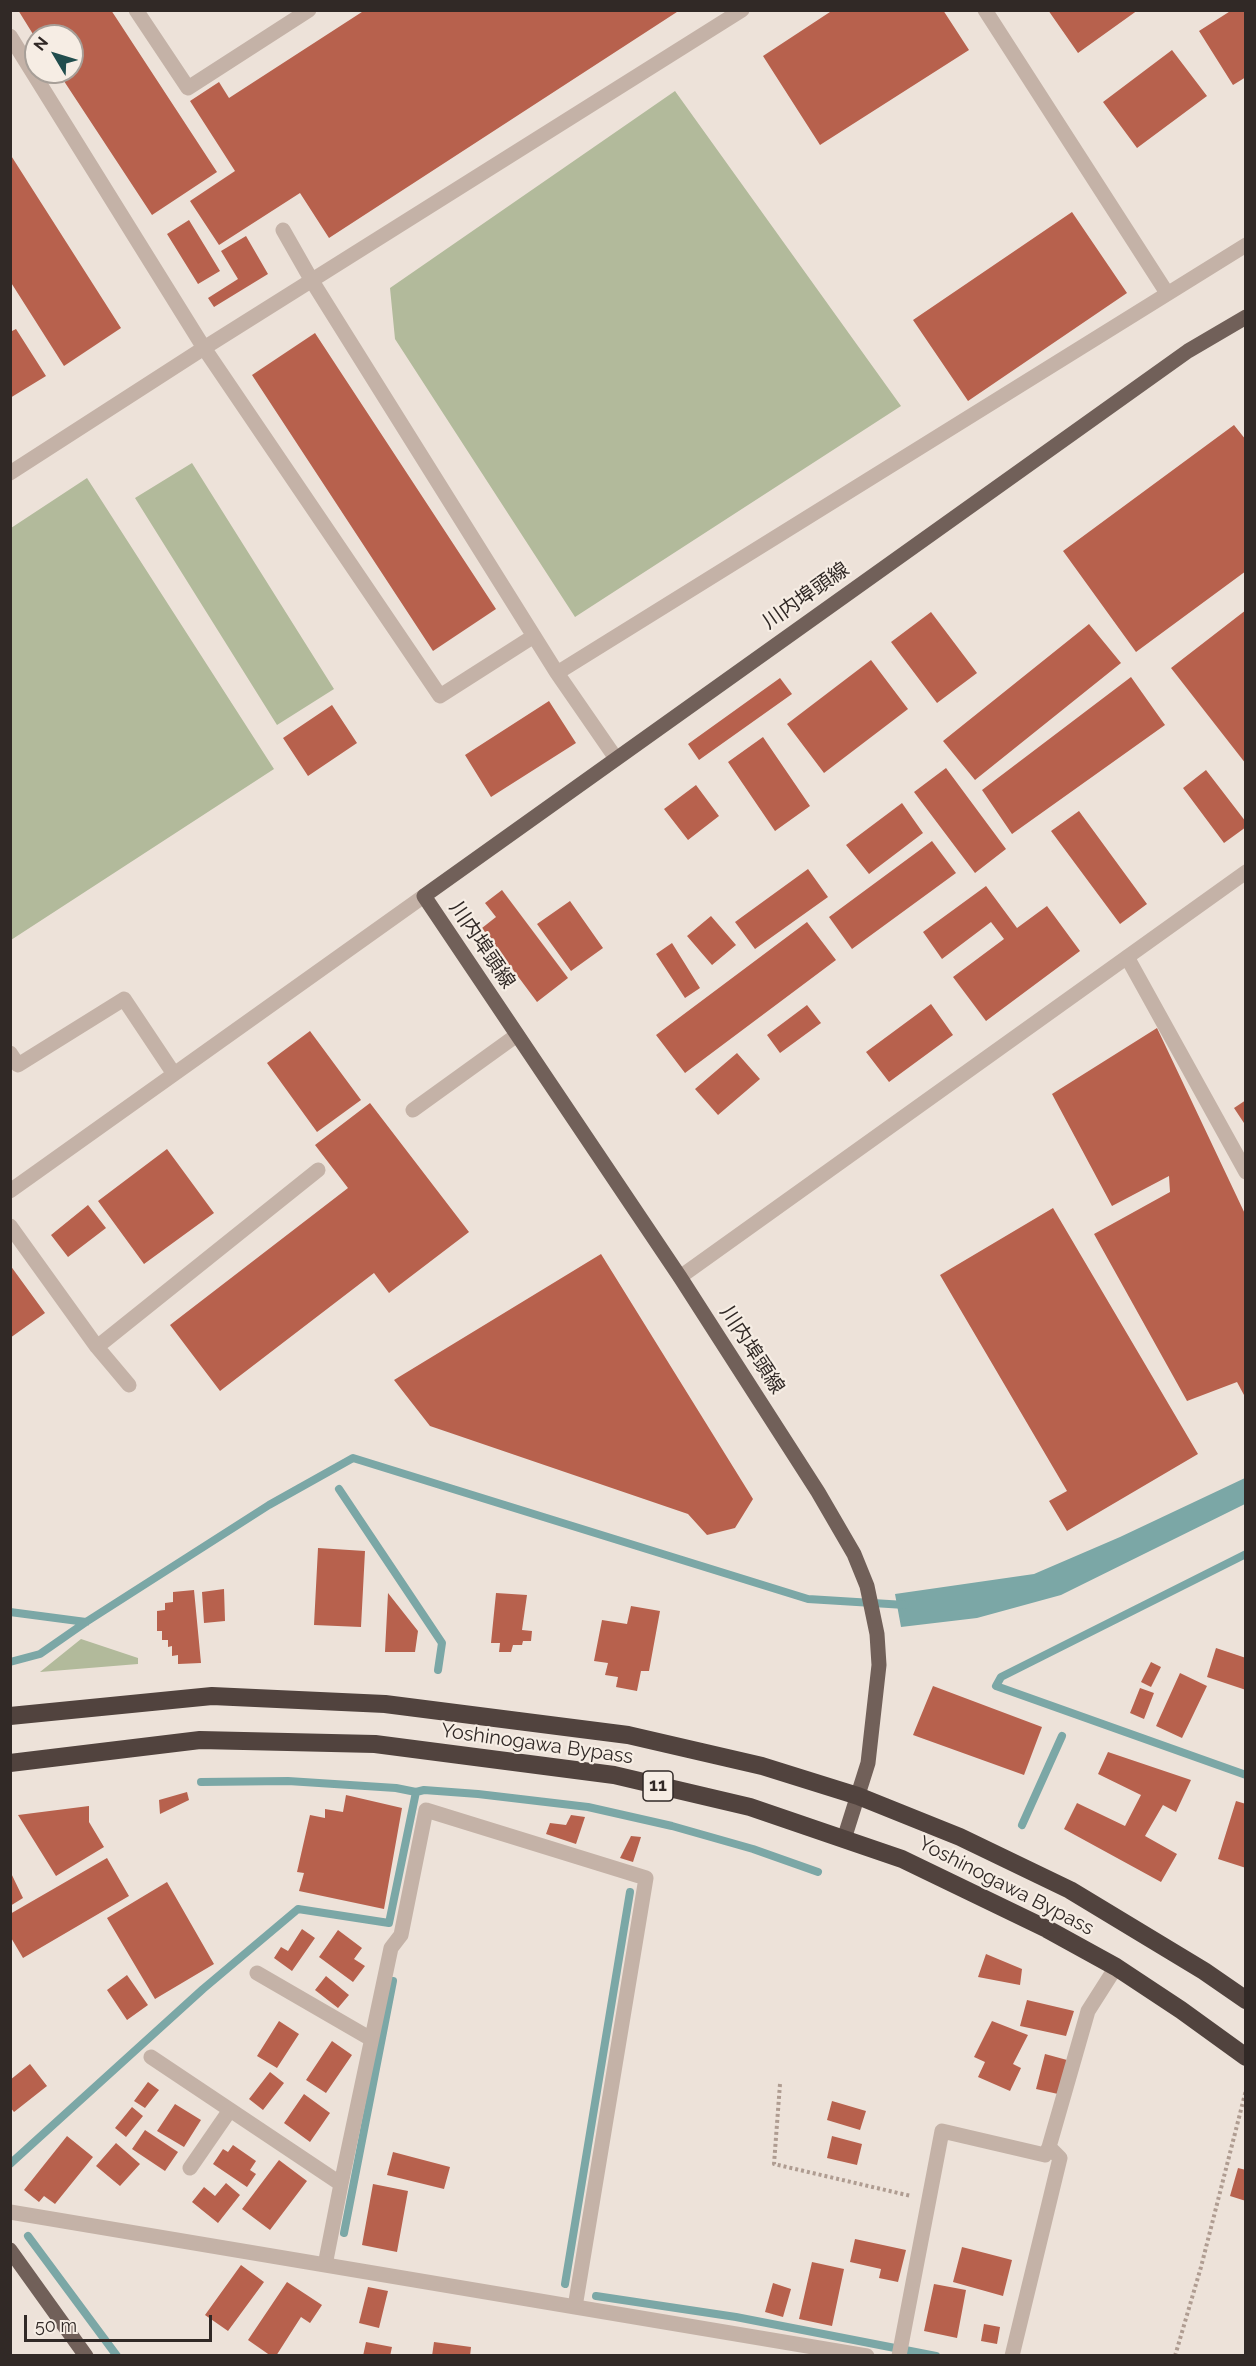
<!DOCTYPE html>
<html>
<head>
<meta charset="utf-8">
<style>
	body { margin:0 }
	#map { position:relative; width:1256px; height:2366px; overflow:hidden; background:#ede2d9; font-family:Raleway,sans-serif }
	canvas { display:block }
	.frame { position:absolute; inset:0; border:12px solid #312926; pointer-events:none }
	.north { position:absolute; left:24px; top:24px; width:60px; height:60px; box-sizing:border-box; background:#f6ede4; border:2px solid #a79f98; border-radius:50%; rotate:308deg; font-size:16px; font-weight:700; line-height:24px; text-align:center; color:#312926 }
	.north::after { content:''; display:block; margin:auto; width:21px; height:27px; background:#214d4d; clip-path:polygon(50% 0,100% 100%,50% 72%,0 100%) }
	.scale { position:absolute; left:24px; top:2315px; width:188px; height:27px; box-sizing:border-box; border:3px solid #312926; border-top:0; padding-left:8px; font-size:18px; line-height:21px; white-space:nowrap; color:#312926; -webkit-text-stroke:4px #f6ede4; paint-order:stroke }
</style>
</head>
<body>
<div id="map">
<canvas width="1256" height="2366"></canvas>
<div class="frame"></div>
<div class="north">N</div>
<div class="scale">50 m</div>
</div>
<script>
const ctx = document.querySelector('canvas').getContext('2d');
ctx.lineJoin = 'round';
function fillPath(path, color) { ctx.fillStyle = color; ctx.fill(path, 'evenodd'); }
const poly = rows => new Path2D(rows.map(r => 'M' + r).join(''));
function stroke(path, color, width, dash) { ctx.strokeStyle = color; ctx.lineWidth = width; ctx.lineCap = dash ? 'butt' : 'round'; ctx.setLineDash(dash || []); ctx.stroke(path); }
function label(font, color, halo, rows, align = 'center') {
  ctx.font = font + ' Raleway,"Noto Sans JP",sans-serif'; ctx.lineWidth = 4.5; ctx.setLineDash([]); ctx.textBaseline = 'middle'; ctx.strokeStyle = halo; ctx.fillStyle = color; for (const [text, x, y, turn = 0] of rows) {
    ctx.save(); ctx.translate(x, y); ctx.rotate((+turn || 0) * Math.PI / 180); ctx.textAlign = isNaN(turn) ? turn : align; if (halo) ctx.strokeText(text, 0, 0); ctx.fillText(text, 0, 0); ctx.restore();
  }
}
fillPath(poly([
	[675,91,901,406,575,617,395,339,390,288],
	[192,463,334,689,277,725,135,498],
	[87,478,274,769,11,940,11,528],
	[81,1639,138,1658,138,1664,40,1672]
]), '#b2ba9b');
fillPath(poly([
	[1245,1478,1245,1504,1061,1595,977,1618,901,1627,895,1594,1034,1574,1120,1537]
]), '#7ba7a6');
stroke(poly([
	[339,1489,442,1643,438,1670],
	[1246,1554,1001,1677,996,1686,1246,1775],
	[10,1612,86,1622],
	[10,1662,40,1654,86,1622,269,1505,353,1458,808,1599,905,1605],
	[201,1782,288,1781,396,1788,416,1792,424,1790,478,1794,588,1807,672,1826,753,1849,818,1872],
	[1022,1825,1062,1736],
	[10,2164,203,1989,298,1909,389,1923,416,1792],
	[344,2233,393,1981],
	[28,2236,117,2356],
	[565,2284,630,1892],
	[596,2296,736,2317,936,2356]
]), '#7ba7a6', 8);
fillPath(poly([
	[18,10,111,10,217,172,152,215,58,72,72,72,72,36,36,36,36,39],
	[365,10,680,10,329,238,300,193,219,245,190,201,235,171,190,101,219,82,229,98],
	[833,10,943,10,969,50,820,145,763,56],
	[1048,10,1138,10,1078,53],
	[1232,10,1246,10,1246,77,1233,85,1199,31],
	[1172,50,1207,96,1137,148,1103,102],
	[10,154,121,328,64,366,10,281],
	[1072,212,1127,293,968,401,913,320],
	[189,220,220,271,198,284,167,234],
	[246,236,268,274,214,307,208,298,238,279,221,251],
	[16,329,46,376,10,398,10,332],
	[315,333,496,609,433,651,252,375],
	[1234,425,1246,440,1246,571,1136,652,1063,551],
	[1246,610,1246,764,1171,668],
	[931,612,977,673,937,703,891,642],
	[1089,624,1121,663,975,780,943,741],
	[871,660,908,709,824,773,787,724],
	[1131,677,1165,725,1012,834,982,790],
	[780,678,792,694,699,760,688,744],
	[549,701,576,743,491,797,465,755],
	[332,705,357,743,308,776,283,738],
	[763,737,810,806,775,831,728,762],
	[946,768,1006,849,975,873,914,792],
	[1206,770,1246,822,1246,827,1224,843,1183,788],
	[696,785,719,816,688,840,664,809],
	[902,803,923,833,869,874,846,845],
	[1079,811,1147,904,1120,924,1051,831],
	[932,841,956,873,852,949,829,917],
	[808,869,828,897,755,949,735,922],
	[986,886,1017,928,1047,906,1080,951,986,1021,953,977,1004,939,991,922,942,959,923,932],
	[502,890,568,978,537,1002,482,928,496,917,485,903],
	[570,901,603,948,571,971,537,924],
	[711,916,736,945,712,965,687,936],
	[807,922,836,960,685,1073,656,1035],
	[672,943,700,988,685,998,656,954],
	[931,1004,953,1035,889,1082,866,1052],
	[807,1005,821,1023,780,1053,767,1035],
	[1157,1028,1246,1216,1244,1395,1237,1382,1187,1401,1094,1234,1170,1192,1169,1176,1112,1206,1052,1094],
	[310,1031,361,1100,317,1132,267,1063],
	[737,1053,760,1079,718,1115,695,1089],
	[1246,1100,1246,1126,1234,1108],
	[370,1103,469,1232,389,1293,374,1273,220,1391,170,1325,348,1188,315,1145],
	[167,1149,214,1213,144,1264,98,1201],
	[88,1205,106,1228,68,1257,51,1235],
	[1053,1208,1198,1454,1067,1531,1049,1501,1067,1491,940,1275],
	[601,1254,753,1499,735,1528,707,1535,688,1514,430,1426,394,1380],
	[10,1265,45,1313,10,1338],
	[318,1548,365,1551,361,1627,314,1625],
	[224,1589,225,1621,204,1623,202,1592],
	[194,1590,201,1663,178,1664,178,1655,172,1656,172,1646,168,1647,168,1640,162,1640,162,1631,157,1631,157,1611,165,1610,165,1603,173,1602,173,1592],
	[388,1593,418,1631,415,1652,385,1652],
	[496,1593,527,1595,522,1630,532,1631,531,1641,523,1641,522,1645,513,1645,511,1652,499,1652,500,1643,491,1643],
	[631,1606,660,1611,649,1671,641,1671,637,1691,616,1687,618,1677,605,1675,608,1663,594,1661,602,1620,627,1624],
	[1216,1648,1246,1658,1246,1690,1207,1677],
	[1151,1662,1161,1667,1151,1687,1141,1682],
	[1180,1673,1207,1686,1182,1738,1156,1726],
	[933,1686,1042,1727,1024,1775,913,1735],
	[1140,1688,1154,1693,1144,1719,1130,1713],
	[1108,1752,1191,1780,1176,1812,1163,1805,1145,1836,1177,1854,1161,1882,1064,1829,1077,1803,1125,1826,1141,1795,1098,1774],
	[187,1792,189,1800,160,1814,159,1800],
	[346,1795,402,1808,384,1909,299,1891,304,1873,297,1872,310,1815,325,1818,325,1809,343,1812],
	[1236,1801,1246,1804,1246,1868,1218,1859],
	[89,1806,89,1822,104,1847,56,1876,18,1815],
	[571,1815,585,1817,576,1844,546,1834,550,1823,566,1825],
	[631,1836,641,1837,633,1862,620,1858],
	[107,1858,129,1896,23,1958,10,1936,10,1914],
	[10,1871,23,1898,10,1906],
	[167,1882,214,1964,155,1999,107,1918],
	[302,1929,315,1938,292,1971,274,1958,281,1947,288,1951],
	[338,1930,362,1948,354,1959,365,1966,353,1982,319,1957],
	[986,1954,1022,1969,1020,1985,978,1977],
	[127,1975,148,2005,127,2020,107,1990],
	[326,1976,349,1995,338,2008,315,1990],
	[1027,2000,1074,2011,1066,2036,1020,2026],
	[279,2021,299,2034,277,2068,257,2056],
	[992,2021,1028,2035,1013,2064,1021,2068,1010,2091,978,2077,985,2062,974,2057],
	[332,2041,352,2055,326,2093,306,2080],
	[1045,2054,1067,2060,1058,2094,1036,2089],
	[30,2064,47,2086,14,2112,10,2107,10,2080],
	[270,2072,284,2083,263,2110,249,2099],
	[148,2082,159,2090,145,2108,134,2101],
	[304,2094,330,2113,310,2142,284,2123],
	[832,2101,866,2111,860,2130,827,2120],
	[175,2104,201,2120,184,2147,157,2131],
	[132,2107,143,2116,126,2137,115,2128],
	[145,2130,178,2152,165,2171,132,2149],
	[67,2136,93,2157,55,2204,44,2196,39,2202,24,2190],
	[832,2136,862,2144,857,2165,827,2158],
	[116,2143,140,2164,120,2186,96,2166],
	[233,2145,256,2161,250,2170,256,2174,247,2187,213,2164,223,2149,228,2152],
	[393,2152,450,2167,444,2189,387,2175],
	[279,2160,307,2181,270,2230,242,2209],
	[1238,2168,1246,2170,1246,2201,1230,2196],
	[226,2183,240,2195,218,2223,192,2202,204,2187,215,2196],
	[373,2184,408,2191,397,2252,362,2245],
	[855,2239,906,2250,898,2282,879,2278,881,2269,850,2262],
	[962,2247,1012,2260,1003,2296,953,2282],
	[812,2262,844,2269,832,2326,799,2319],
	[241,2265,264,2282,228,2331,205,2315],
	[287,2282,322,2305,310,2323,301,2317,276,2356,271,2356,248,2340],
	[773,2283,791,2289,783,2317,765,2312],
	[934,2284,966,2290,957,2338,924,2331],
	[368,2287,388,2291,379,2328,359,2323],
	[984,2324,1000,2327,997,2344,981,2341],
	[366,2342,392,2347,390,2356,363,2356],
	[434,2342,471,2347,470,2356,432,2356]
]), '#b7614d');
stroke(poly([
	[780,2084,774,2164,911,2196],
	[1175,2356,1201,2267,1246,2090]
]), '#af9c91', 4, [3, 3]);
stroke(poly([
	[136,10,188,88,309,10],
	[985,10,1167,293],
	[10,36,204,348,440,696,534,636],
	[283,230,312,281,557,673,615,757],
	[10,473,204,348,742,10],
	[557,673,1246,245],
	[1127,957,1246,1172],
	[10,1053,18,1065,124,999,174,1074],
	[413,1110,517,1035],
	[10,1191,424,896],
	[10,1226,97,1347,318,1170],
	[680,1277,1246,872],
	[97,1347,129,1385],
	[257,1973,371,2039],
	[151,2057,341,2184,391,1948,401,1935,426,1810,646,1878,575,2307],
	[190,2168,230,2110],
	[10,2212,867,2356],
	[325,2265,341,2184],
	[899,2356,942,2131,1045,2155,1049,2147],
	[1012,2356,1060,2158,1049,2147,1088,2011,1116,1967]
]), '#c4b2a7', 15);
stroke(poly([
	[844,1839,868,1763,879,1665,877,1634,867,1586,854,1554,818,1492,680,1277,424,896,1188,351,1246,317],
	[10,2250,86,2356]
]), '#716059', 15);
stroke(poly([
	[10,1716,212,1696,385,1704,628,1735,762,1766,858,1796,960,1837,1070,1890,1204,1971,1246,2000],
	[10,1763,200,1740,375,1744,614,1775,750,1807,902,1859,1047,1929,1116,1967,1181,2010,1246,2057]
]), '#51433e', 18);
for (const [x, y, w] of [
	[658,1786,30]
]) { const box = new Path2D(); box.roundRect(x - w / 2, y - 15, w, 30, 4.5); ctx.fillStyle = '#f6ede4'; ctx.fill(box); stroke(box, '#312926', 1.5); }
label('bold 18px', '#312926', null, [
	["11",658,1786]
]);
label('20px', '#312926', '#f6ede4', [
	["川内埠頭線",806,596,-35],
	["川内埠頭線",482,945,56],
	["川内埠頭線",752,1350,57],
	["Yoshinogawa Bypass",537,1744,8],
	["Yoshinogawa Bypass",1006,1886,27]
]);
</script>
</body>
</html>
